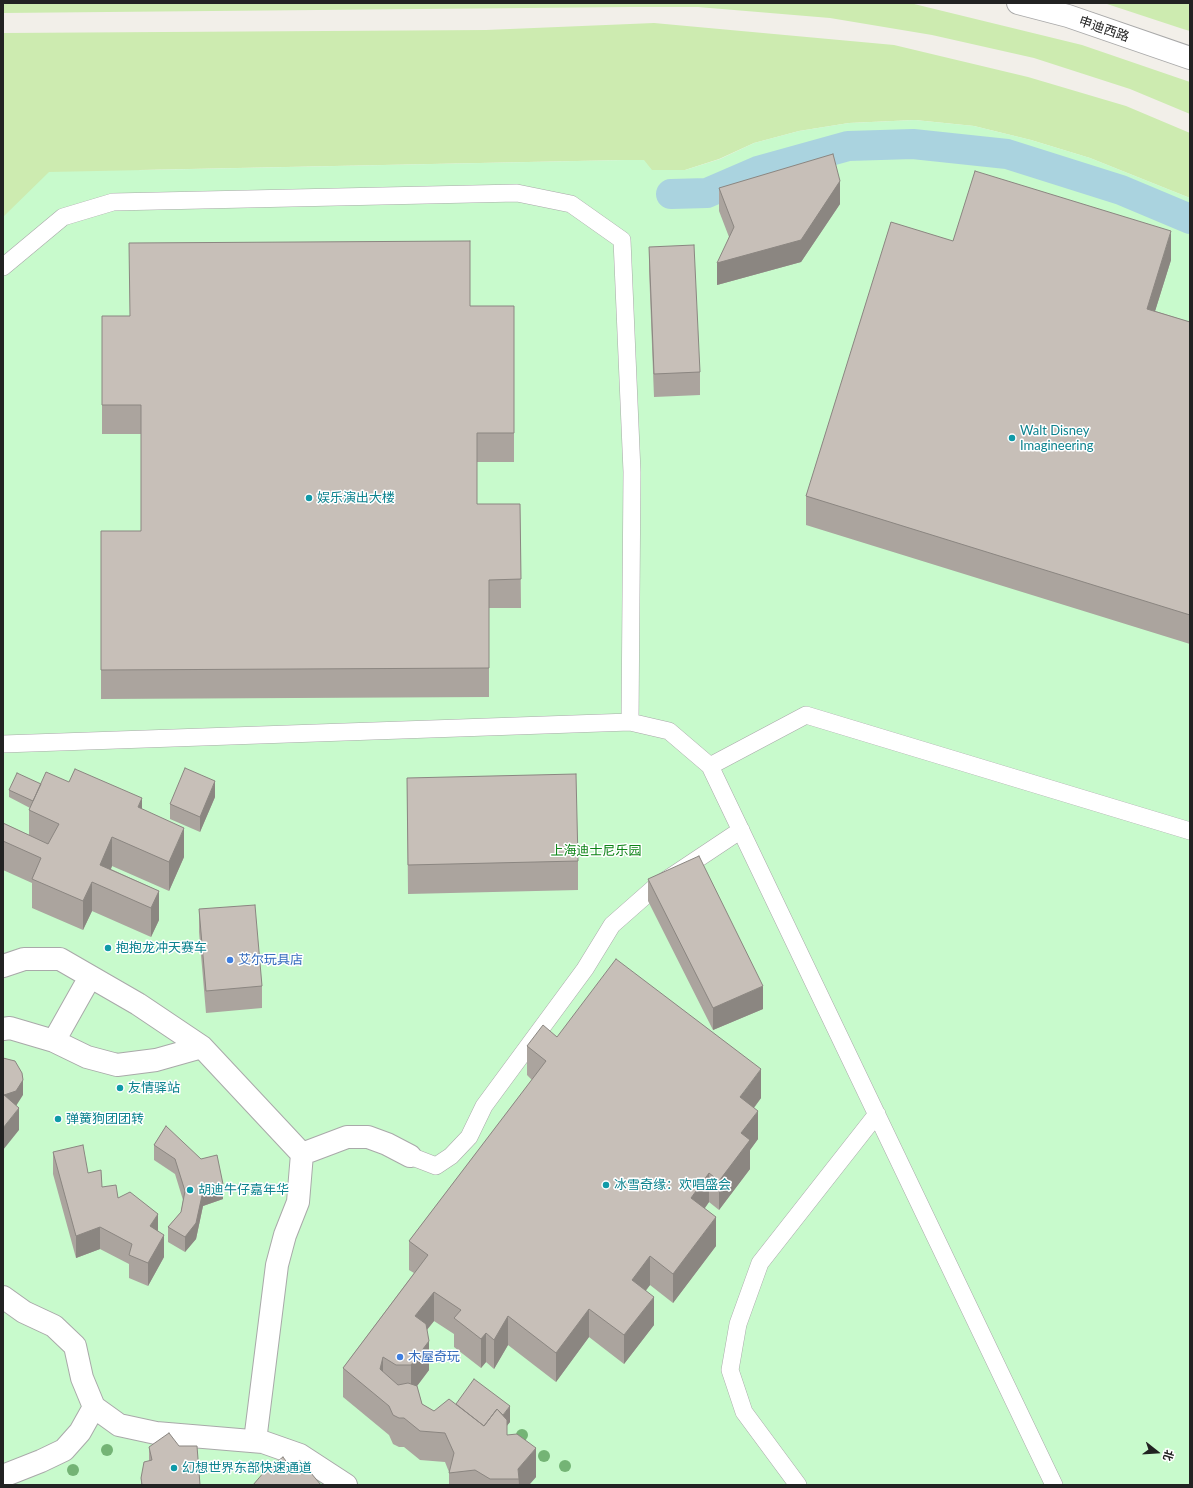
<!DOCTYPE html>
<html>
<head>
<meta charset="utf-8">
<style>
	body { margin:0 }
	#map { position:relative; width:1193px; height:1488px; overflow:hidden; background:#f2efe9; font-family:Lato,"Noto Sans SC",sans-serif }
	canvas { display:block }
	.frame { position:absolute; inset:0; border:4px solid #222; pointer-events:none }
	.north { position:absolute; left:1137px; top:1432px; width:40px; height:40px; -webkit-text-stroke:3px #fff; paint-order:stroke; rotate:107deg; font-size:11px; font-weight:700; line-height:16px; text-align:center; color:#222 }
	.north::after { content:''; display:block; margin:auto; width:14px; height:18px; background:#222; clip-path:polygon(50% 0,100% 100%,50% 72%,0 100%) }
</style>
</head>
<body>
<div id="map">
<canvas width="1193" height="1488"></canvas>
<div class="frame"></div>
<div class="north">北</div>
</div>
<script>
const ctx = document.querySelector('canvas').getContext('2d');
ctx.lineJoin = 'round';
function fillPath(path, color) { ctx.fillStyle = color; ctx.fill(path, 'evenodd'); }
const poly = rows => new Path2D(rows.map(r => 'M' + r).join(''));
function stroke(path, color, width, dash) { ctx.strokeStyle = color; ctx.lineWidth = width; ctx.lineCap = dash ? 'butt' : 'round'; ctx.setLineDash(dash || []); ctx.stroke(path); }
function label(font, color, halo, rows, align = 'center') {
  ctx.font = font + ' Lato,"Noto Sans SC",sans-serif'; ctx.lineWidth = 3; ctx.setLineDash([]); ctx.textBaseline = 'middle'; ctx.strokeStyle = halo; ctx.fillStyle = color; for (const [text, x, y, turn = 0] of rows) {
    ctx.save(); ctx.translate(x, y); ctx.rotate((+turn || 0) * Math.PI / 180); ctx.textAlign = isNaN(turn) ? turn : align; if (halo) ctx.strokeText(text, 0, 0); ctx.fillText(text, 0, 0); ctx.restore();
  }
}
fillPath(poly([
	[3,3,910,3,1082,45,1190,82,1190,114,1130,89,1034,58,932,35,830,18,698,7,631,7,3,13],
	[1104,3,1190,3,1190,31,1183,29],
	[654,23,894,45,1028,77,1126,106,1190,133,1190,198,1090,158,1031,140,974,126,915,120,849,123,799,131,754,143,719,159,685,170,651,170,643,160,625,160,140,170,3,251,3,33,486,30]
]), '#cdebb0');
fillPath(poly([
	[915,120,974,126,1031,140,1090,158,1190,198,1190,1485,3,1485,3,217,49,172,625,160,644,160,652,170,685,170,720,159,754,143,799,131,849,123]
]), '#c8facc');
stroke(poly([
	[671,194,707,193,758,171,848,146,913,144,1007,154,1121,190,1190,219]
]), '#aad3df', 30);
const service = poly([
	[3,267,63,217,113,202,517,193,571,204,622,240,632,472,630,722],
	[3,744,630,722,669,731,710,766,1054,1485],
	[710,766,806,715,1190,831],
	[410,1156,436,1166,451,1156,469,1137,484,1106,585,969,612,925,654,888,741,830],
	[798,1485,744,1412,730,1370,738,1324,760,1263,877,1114]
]);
const pedestrian = poly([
	[3,966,24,959,60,959,138,1004,202,1047,302,1154,298,1202,285,1235,277,1265,255,1441],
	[3,1029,10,1028,54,1041,87,1057,117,1065,156,1060,202,1047],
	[54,1041,90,977],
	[302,1154,347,1137,368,1137,387,1144,410,1156],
	[3,1297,24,1312,54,1326,75,1346,82,1378,94,1407,119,1425,156,1433,263,1442,300,1455,346,1485],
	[3,1476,41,1461,64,1450,80,1432,94,1407]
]);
const tertiary = poly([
	[1018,3,1068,16,1190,58]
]);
stroke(service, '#a9a9a9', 18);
stroke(pedestrian, '#a9a9a9', 24);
stroke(tertiary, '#a9a9a9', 24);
stroke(service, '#fff', 17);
stroke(pedestrian, '#fff', 22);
stroke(tertiary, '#fff', 22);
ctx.fillStyle = '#74b475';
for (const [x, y] of [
	[522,1435],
	[107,1450],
	[544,1456],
	[565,1466],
	[73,1470]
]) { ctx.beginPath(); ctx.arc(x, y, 6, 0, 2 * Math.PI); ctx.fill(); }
fillPath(poly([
	[719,188,840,204,801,262,717,285,729,237,719,211],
	[953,241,1171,260,1155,311,1190,322,1190,644,806,525,806,496],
	[649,247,700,372,700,395,654,397,649,269],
	[470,306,514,306,514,462,477,462,477,504,520,504,521,608,489,608,489,697,101,699,101,531,141,531,141,434,102,434,102,316,130,316],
	[407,778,578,861,578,890,408,894],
	[69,782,142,809,184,857,169,891,112,866,111,869,159,891,159,920,151,937,92,911,83,930,32,908,32,883,3,870,3,823,29,835,29,810,30,808,9,797,9,790,41,784],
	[215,797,200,832,170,819,170,804],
	[648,879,763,1009,713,1030,648,901],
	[199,909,262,986,262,1008,206,1013,199,932],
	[557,1037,761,1098,754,1108,758,1139,750,1150,750,1169,719,1210,709,1202,705,1208,716,1246,673,1303,650,1285,646,1290,654,1325,624,1364,589,1337,556,1382,508,1345,494,1369,486,1362,481,1368,454,1347,454,1334,434,1321,427,1330,429,1370,417,1386,422,1404,434,1411,456,1404,510,1422,507,1425,507,1435,536,1477,529,1485,449,1485,449,1472,445,1462,420,1460,404,1447,399,1447,393,1444,389,1435,343,1397,343,1368,414,1273,409,1270,409,1241,532,1080,527,1075,527,1046],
	[166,1126,223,1199,203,1206,196,1239,185,1252,168,1242,168,1227,181,1212,183,1200,175,1174,154,1160,154,1145],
	[53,1152,88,1173,102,1187,118,1198,158,1230,164,1257,148,1286,129,1278,129,1264,100,1249,76,1258,53,1174],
	[149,1447,200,1485,141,1485,141,1478,149,1461]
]), '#aba49e');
fillPath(poly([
	[840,181,840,204,801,262,717,285,717,263],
	[1171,231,1171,260,1147,337,1147,309],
	[215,781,215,797,200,832,200,817],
	[142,798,142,827,138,807],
	[184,828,184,857,169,891,169,862],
	[112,837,112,866,103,887,100,865],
	[92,882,92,911,83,930,83,901],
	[159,891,159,920,151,937,151,908],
	[763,986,763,1009,713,1030,713,1008],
	[761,1069,761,1098,740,1126,740,1097],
	[23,1080,23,1095,16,1106,3,1095],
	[19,1108,19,1130,3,1150,3,1128],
	[758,1111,758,1139,750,1150,750,1169,719,1210,719,1181,741,1133],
	[709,1173,709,1202,691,1227,691,1198],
	[223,1184,223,1199,203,1206,196,1239,185,1252,185,1237,203,1191],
	[158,1214,158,1237,150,1226],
	[716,1217,716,1246,673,1303,673,1274],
	[100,1227,100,1249,76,1258,76,1236],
	[164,1235,164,1257,148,1286,148,1263],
	[650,1256,650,1285,632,1309,632,1280],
	[434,1292,434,1321,415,1344,415,1316],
	[654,1297,654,1325,624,1364,624,1335],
	[589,1309,589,1337,556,1382,556,1353],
	[508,1316,508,1345,494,1369,494,1340],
	[486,1333,486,1362,481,1368,481,1339],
	[429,1341,429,1370,411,1394,411,1365],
	[383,1357,383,1385,380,1369],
	[510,1406,510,1422,484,1455,484,1440],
	[536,1448,536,1477,529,1485,519,1485,518,1469]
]), '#8b8681');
const building = poly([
	[833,154,840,181,801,240,717,263,734,227,719,188,833,154],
	[975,171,1171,231,1147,309,1190,322,1190,615,806,496,891,222,953,241,975,171],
	[470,241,470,306,514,306,514,433,477,433,477,504,520,504,521,579,489,580,489,668,101,670,101,531,141,531,141,405,102,405,102,316,130,316,129,243,470,241],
	[694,245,700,372,654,374,649,247,694,245],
	[185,768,215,781,200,817,170,804,185,768],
	[75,769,142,798,138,807,184,828,169,862,112,837,100,865,159,891,151,908,92,882,83,901,32,879,41,858,3,841,3,823,48,844,59,824,29,810,46,772,69,782,75,769],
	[17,773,41,784,33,801,9,790,17,773],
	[576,774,578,861,408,865,407,778,576,774],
	[699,856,763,986,713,1008,648,879,699,856],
	[255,905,262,986,206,991,199,909,255,905],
	[616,959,761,1069,740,1097,758,1111,741,1133,750,1140,719,1181,709,1173,691,1198,716,1217,673,1274,650,1256,632,1280,654,1297,624,1335,589,1309,556,1353,508,1316,494,1340,486,1333,481,1339,454,1318,461,1310,434,1292,415,1316,426,1324,429,1341,411,1365,396,1365,383,1357,380,1369,398,1385,408,1383,417,1386,422,1404,434,1411,449,1399,484,1426,497,1409,507,1420,507,1435,517,1434,536,1448,518,1469,519,1479,490,1479,475,1470,449,1473,454,1453,445,1433,420,1431,404,1418,399,1418,393,1415,389,1406,343,1368,428,1255,409,1241,546,1061,527,1046,543,1025,557,1037,616,959],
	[3,1058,15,1061,22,1073,23,1080,16,1091,4,1095,3,1094,3,1058],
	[3,1094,19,1108,3,1128,3,1094],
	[166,1126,201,1159,217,1155,223,1184,203,1191,196,1223,185,1237,168,1227,181,1212,185,1191,175,1159,154,1145,166,1126],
	[83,1145,88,1173,101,1170,102,1187,116,1185,118,1198,130,1192,158,1214,150,1226,164,1235,148,1263,129,1255,132,1244,100,1227,76,1236,53,1152,83,1145],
	[474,1379,510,1406,503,1415,497,1409,484,1426,456,1404,474,1379],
	[169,1433,179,1446,197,1446,200,1485,142,1485,141,1478,144,1462,152,1460,149,1447,169,1433],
	[283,1457,291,1468,300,1460,321,1485,253,1485,264,1472,283,1457]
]);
fillPath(building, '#c7bfb8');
stroke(building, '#8b8681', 1);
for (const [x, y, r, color] of [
	[1012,438,4,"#0f9aa8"],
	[309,498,4,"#0f9aa8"],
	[108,948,4,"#0f9aa8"],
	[230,960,4,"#3f7fe0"],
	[120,1088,4,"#0f9aa8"],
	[58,1119,4,"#0f9aa8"],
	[606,1185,4,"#0f9aa8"],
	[190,1190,4,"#0f9aa8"],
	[400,1357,4,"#3f7fe0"],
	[174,1468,4,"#0f9aa8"]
]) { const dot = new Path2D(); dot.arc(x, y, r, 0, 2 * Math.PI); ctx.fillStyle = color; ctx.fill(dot); stroke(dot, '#fff', 1.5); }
label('13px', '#222', '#fff', [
	["申迪西路",1104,29,19]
]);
label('13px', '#0d838f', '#fff', [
	["Walt Disney",1020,431],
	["Imagineering",1020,446],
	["娱乐演出大楼",317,498],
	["抱抱龙冲天赛车",116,948],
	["友情驿站",128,1088],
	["弹簧狗团团转",66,1119],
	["冰雪奇缘：欢唱盛会",614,1185],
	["胡迪牛仔嘉年华",198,1190],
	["幻想世界东部快速通道",182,1468]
], 'left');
label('13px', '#0c8416', '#fff', [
	["上海迪士尼乐园",596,851]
]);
label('13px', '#366cbe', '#fff', [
	["艾尔玩具店",238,960],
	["木屋奇玩",408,1357]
], 'left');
</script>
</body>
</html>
